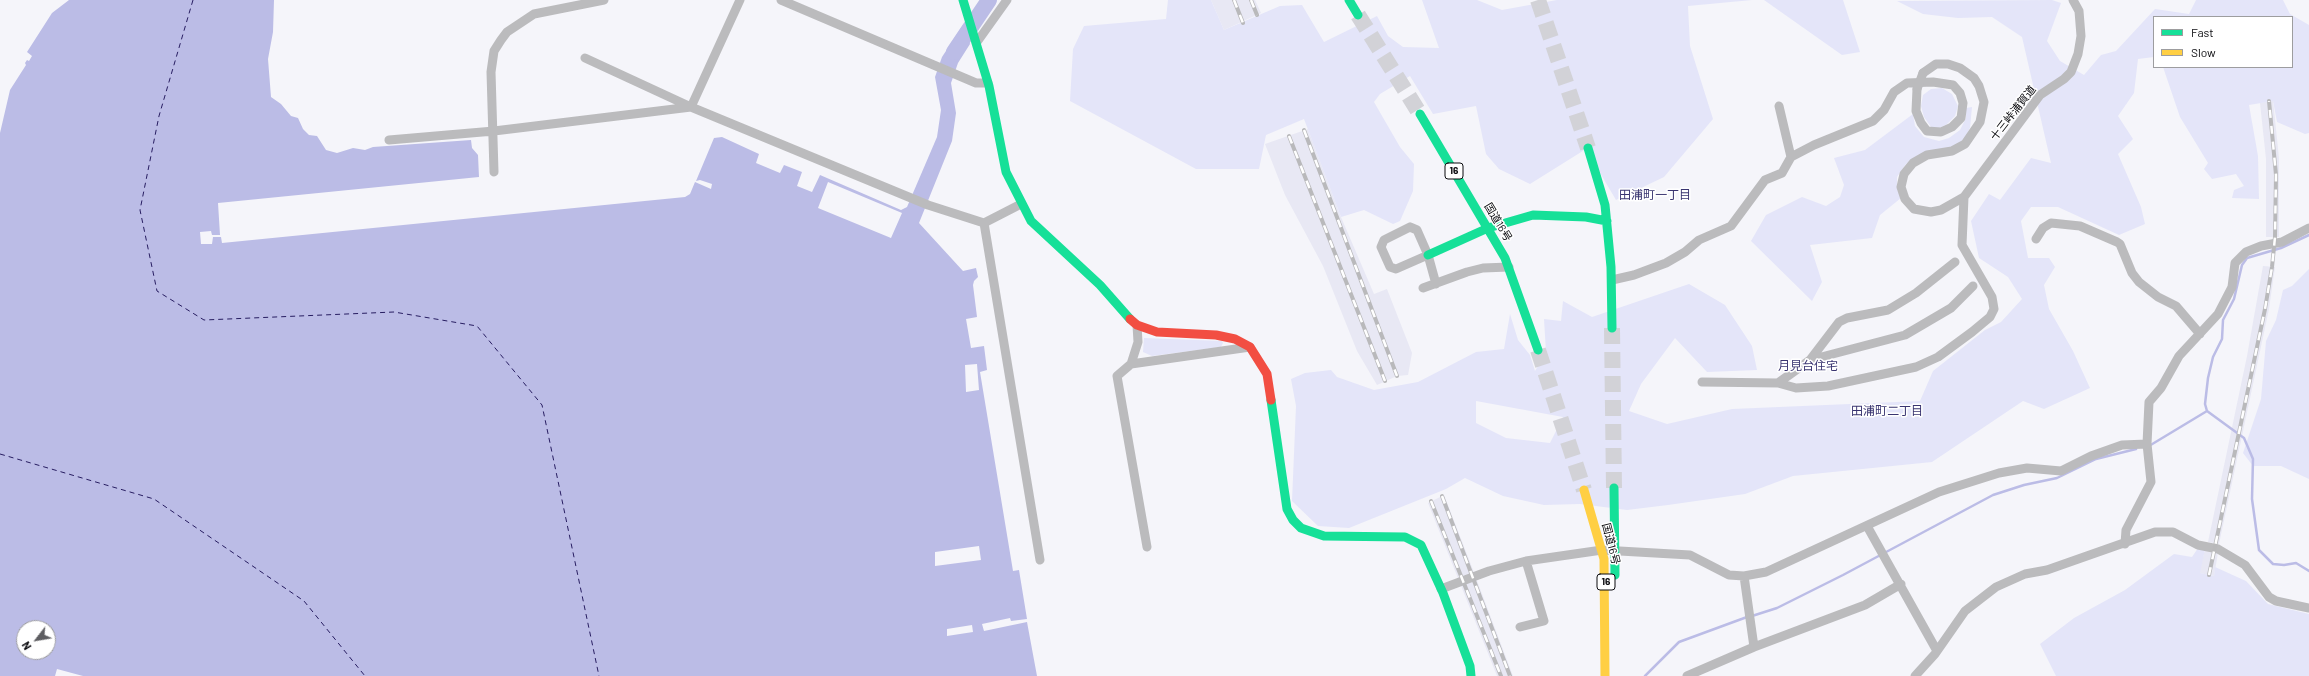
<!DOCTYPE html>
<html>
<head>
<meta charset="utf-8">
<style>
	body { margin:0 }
	#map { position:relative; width:2309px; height:676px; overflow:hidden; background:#f5f5fa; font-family:Barlow,sans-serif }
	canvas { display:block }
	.legend { position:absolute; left:2153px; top:16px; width:140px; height:52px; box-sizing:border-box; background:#fff; border:1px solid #9d9d9f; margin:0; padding:5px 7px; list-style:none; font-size:12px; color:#0b0b0f }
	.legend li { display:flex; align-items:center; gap:8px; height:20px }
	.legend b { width:20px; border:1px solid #9d9d9f }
	.north { position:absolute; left:16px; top:620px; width:40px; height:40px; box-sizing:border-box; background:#fff; border:1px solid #9d9d9f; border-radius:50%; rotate:239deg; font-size:11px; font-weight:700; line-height:16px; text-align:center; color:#0b0b0f }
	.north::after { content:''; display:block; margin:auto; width:14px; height:18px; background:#5d5d61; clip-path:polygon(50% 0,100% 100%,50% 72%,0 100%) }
</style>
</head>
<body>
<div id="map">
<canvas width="2309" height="676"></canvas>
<ul class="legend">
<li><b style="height:5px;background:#16e098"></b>Fast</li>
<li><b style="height:5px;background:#ffcf43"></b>Slow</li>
</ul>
<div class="north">N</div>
</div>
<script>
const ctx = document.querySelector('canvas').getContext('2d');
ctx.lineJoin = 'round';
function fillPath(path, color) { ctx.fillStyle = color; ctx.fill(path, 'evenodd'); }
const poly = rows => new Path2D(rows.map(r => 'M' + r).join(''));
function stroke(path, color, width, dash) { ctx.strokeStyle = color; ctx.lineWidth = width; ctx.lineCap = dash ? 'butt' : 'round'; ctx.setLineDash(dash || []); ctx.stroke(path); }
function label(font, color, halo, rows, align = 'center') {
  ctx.font = font + ' Barlow,"Noto Sans JP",sans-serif'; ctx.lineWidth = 3; ctx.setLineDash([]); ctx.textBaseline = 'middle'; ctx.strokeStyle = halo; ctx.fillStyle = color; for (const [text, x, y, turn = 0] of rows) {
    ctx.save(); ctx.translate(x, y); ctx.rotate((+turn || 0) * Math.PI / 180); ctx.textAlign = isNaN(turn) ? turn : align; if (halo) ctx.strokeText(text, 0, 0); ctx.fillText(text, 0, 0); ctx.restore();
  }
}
fillPath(poly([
	[1211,0,1255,0,1261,13,1224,30],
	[2273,100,2279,158,2279,237,2266,237,2266,159,2260,103],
	[1308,129,1341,217,1374,294,1387,289,1412,353,1408,375,1397,376,1377,385,1357,351,1323,266,1285,195,1265,144],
	[2263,266,2275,267,2269,309,2219,544,2208,542,2247,356],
	[1444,495,1470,562,1513,676,1497,676,1428,503],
	[2205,549,2218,553,2214,576,2199,573]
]), '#e8e8f4');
fillPath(poly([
	[1168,0,1211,0,1224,30,1280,6,1302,5,1324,42,1377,16,1388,36,1403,47,1439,48,1422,0,1477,0,1502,10,1557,0,1752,0,1688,6,1690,46,1713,119,1664,177,1616,200,1586,149,1530,184,1499,169,1486,154,1476,106,1433,114,1410,76,1380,94,1374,102,1400,147,1414,164,1413,191,1400,221,1393,224,1364,210,1341,217,1304,119,1266,135,1259,169,1196,169,1070,101,1073,49,1084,26,1166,19],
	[1764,0,1843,0,1860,52,1842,55],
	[2052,0,2061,3,2047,41,2060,61,2084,75,2101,55,2116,51,2155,9,2189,14,2196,0,2283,0,2290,14,2309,25,2309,133,2305,134,2277,122,2273,101,2249,105,2258,156,2259,199,2232,198,2234,190,2244,186,2236,174,2212,179,2204,169,2208,163,2180,117,2163,67,2292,67,2292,17,2154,17,2154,57,2138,59,2134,93,2118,116,2133,139,2118,154,2141,207,2145,224,2119,235,2058,207,2031,207,2021,221,2028,258,2049,258,2055,267,2044,285,2049,309,2073,351,2090,388,2044,409,2023,401,1932,462,1793,476,1745,494,1668,505,1627,510,1580,504,1544,505,1503,496,1465,478,1446,489,1349,528,1318,526,1292,501,1296,406,1291,379,1305,373,1331,370,1337,377,1374,390,1418,382,1476,352,1504,349,1510,314,1518,340,1530,355,1535,371,1546,352,1544,319,1561,321,1563,301,1592,317,1689,284,1725,305,1752,346,1757,370,1707,372,1675,338,1641,384,1629,411,1667,424,1732,409,1920,401,1933,371,1985,330,2001,322,2022,299,2008,277,1979,258,1971,221,1989,194,2000,200,2031,158,2051,163,2022,37,1992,17,1958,18,1923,14,1897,1],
	[1476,401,1563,417,1550,443,1506,438,1476,423],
	[1942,88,1952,94,1958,106,1955,116,1946,125,1938,129,1931,127,1924,117,1921,106,1923,95,1931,89],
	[1972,107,1970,128,1965,138,1956,146,1921,154,1906,164,1897,177,1897,189,1901,198,1880,215,1872,238,1810,245,1822,282,1812,301,1751,241,1766,215,1802,197,1826,206,1840,197,1844,185,1834,158,1865,150,1913,114,1915,126,1924,137,1939,141,1949,138,1960,130,1966,118,1966,108],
	[2309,269,2309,479,2281,466,2253,466,2243,453,2261,399,2266,341,2276,320,2283,290,2292,286],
	[1144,338,1222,341,1223,343,1221,347,1152,356,1143,352],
	[2198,548,2205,549,2200,573,2214,576,2215,567,2246,581,2268,604,2309,614,2309,676,2056,676,2040,644,2074,618,2125,590,2174,554,2192,557]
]), '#e4e5f9');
fillPath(poly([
	[69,0,274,0,273,32,268,59,271,97,281,104,291,116,298,118,303,129,309,135,317,136,326,150,337,153,353,148,365,150,373,147,471,140,472,148,478,155,479,177,218,203,220,235,212,235,211,231,200,232,201,244,212,244,213,237,221,237,222,243,685,197,690,194,695,182,711,189,712,184,700,180,696,181,714,138,722,137,759,154,756,163,780,173,784,165,802,172,797,186,812,192,820,175,901,210,907,207,937,137,941,110,935,77,942,57,963,25,970,44,958,63,951,83,956,113,952,141,919,223,963,271,976,268,978,277,974,281,973,285,977,317,966,319,971,348,984,346,987,370,980,372,1013,571,1019,570,1027,619,1011,621,1010,618,982,624,984,631,1027,622,1037,676,83,676,57,669,55,676,0,676,0,133,10,90,26,65,25,63,27,60,29,61,32,56,27,52,52,13],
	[828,182,902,213,891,238,818,208],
	[977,364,979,390,966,392,965,365],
	[979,546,981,560,935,566,935,552],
	[972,625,973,632,947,636,947,629],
	[24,628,48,628,48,652,24,652]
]), '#bbbce6');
stroke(poly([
	[2207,411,2205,404,2208,378,2213,357,2222,339,2223,320,2234,299,2242,265,2247,258,2281,248,2309,235],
	[2149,446,2207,411,2244,438,2253,459,2252,499,2259,550,2273,564,2284,565,2296,563,2309,571],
	[1752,616,1777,608,1843,575,1993,495,2024,485,2057,478,2096,459,2136,449],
	[1645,676,1679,642,1747,617]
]), '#bbbce6', 2.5);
stroke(poly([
	[954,52,989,0]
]), '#bbbce6', 16);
stroke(poly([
	[193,0,159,116,140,210,157,291,204,320,394,312,477,326,542,405,599,676],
	[0,454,154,499,304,601,365,676]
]), '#271d61', 1, [5, 4]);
stroke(poly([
	[1538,0,1588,148],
	[1358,15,1420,114],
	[1612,328,1614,488],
	[1538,350,1584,490]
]), '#d2d2d7', 16, [16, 8]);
stroke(poly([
	[781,0,976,83,988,83],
	[977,42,1007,0],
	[585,58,691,107,928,205,984,223,1021,204],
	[1923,73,1936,64,1948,64,1960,68,1974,78,1979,86,1984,102,1980,122,1965,144,1952,151,1927,155,1913,163,1904,174,1901,187,1905,199,1914,209,1931,212,1941,210,1964,197,2040,95,2064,79,2071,72,2078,54,2081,36,2079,11,2073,0],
	[1779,106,1791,157],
	[389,140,494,131,691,107,740,0],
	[494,172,491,72,494,51,501,40,507,32,534,14,604,0],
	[984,223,1040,560],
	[1410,227,1417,230,1428,255,1396,269,1390,267,1381,247,1384,240,1410,227],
	[2036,239,2043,228,2051,223,2080,226,2117,242,2120,244,2132,273,2139,282,2158,297,2176,306,2200,334],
	[1428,255,1436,284],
	[1612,280,1634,275,1666,263,1685,252,1699,240,1731,226,1765,180,1782,173,1791,157,1814,145,1873,121,1884,110,1894,92,1907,83,1933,82,1953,85,1960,93,1963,103,1961,118,1952,127,1941,132,1927,131,1921,123,1916,111,1917,89],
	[1423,288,1467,272,1483,268,1509,267],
	[1137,325,1138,342,1131,364,1117,376,1147,547],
	[1810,360,1905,335,1951,308,1973,286],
	[1131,364,1250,347],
	[1702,382,1778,383,1796,388,1828,386,1916,367,1938,357,1972,332,1990,317,1994,309,1992,297,1962,245,1964,197],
	[1778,383,1810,360,1839,322,1847,318,1888,310,1916,293,1955,262],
	[1867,526,1937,651],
	[2125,544,2126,530,2151,482,2147,444,2149,402,2161,388,2179,356,2218,314,2232,287,2235,263,2246,252,2261,246,2282,242,2309,228],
	[1744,576,1754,647],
	[1441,589,1489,571,1526,561,1602,550,1690,555,1729,575,1744,576,1766,572,1939,492,1999,473,2027,468,2061,471,2091,456,2122,445,2147,444],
	[1520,627,1544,621,1526,561],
	[1687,676,1754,647,1865,605,1901,584],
	[1915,676,1935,654,1965,611,1996,587,2025,574,2047,570,2155,532,2173,532,2198,545,2218,549,2245,565,2269,597,2276,601,2309,608]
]), '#bbbbbd', 9);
stroke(poly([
	[963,0,989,86,1006,172,1031,221,1100,285,1130,319],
	[1349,0,1358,15],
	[1420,114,1505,258,1538,350],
	[1588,148,1605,205,1611,267,1612,328],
	[1428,255,1488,228,1533,215,1586,217,1607,221],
	[1271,400,1287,509,1293,520,1301,528,1324,536,1405,537,1421,545,1443,593,1470,666,1471,676],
	[1614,488,1615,575]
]), '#16e098', 9);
stroke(poly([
	[1584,490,1604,559,1605,676]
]), '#ffcf43', 9);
stroke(poly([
	[1130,319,1137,325,1157,332,1216,335,1235,339,1250,347,1267,374,1271,400]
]), '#f24e42', 9);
const rail = poly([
	[1234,0,1243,23],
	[1251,0,1257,15],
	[1304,130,1397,376],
	[1289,136,1385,381],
	[1442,496,1510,676],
	[1431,501,1501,676],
	[2209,575,2265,309,2272,267,2275,237,2276,175,2269,101]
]);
stroke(rail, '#b9b9bb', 4);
stroke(rail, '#fff', 2.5, [8]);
stroke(poly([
	[1917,89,1923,73]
]), '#bbbbbd', 9);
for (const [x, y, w] of [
	[1454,171,18],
	[1606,582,18]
]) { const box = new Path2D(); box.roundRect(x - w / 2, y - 8, w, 16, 3); ctx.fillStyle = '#fff'; ctx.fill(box); stroke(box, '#0b0b0f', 1); }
label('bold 10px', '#0b0b0f', null, [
	["16",1454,171],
	["16",1606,582]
]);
label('11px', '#0b0b0f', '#fff', [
	["十三峠浦賀道",2013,113,-52],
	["国道16号",1498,222,59],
	["国道16号",1611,544,76]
]);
label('12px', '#393470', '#fff', [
	["田浦町一丁目",1655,195],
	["月見台住宅",1808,366],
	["田浦町二丁目",1887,411]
]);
</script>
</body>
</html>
